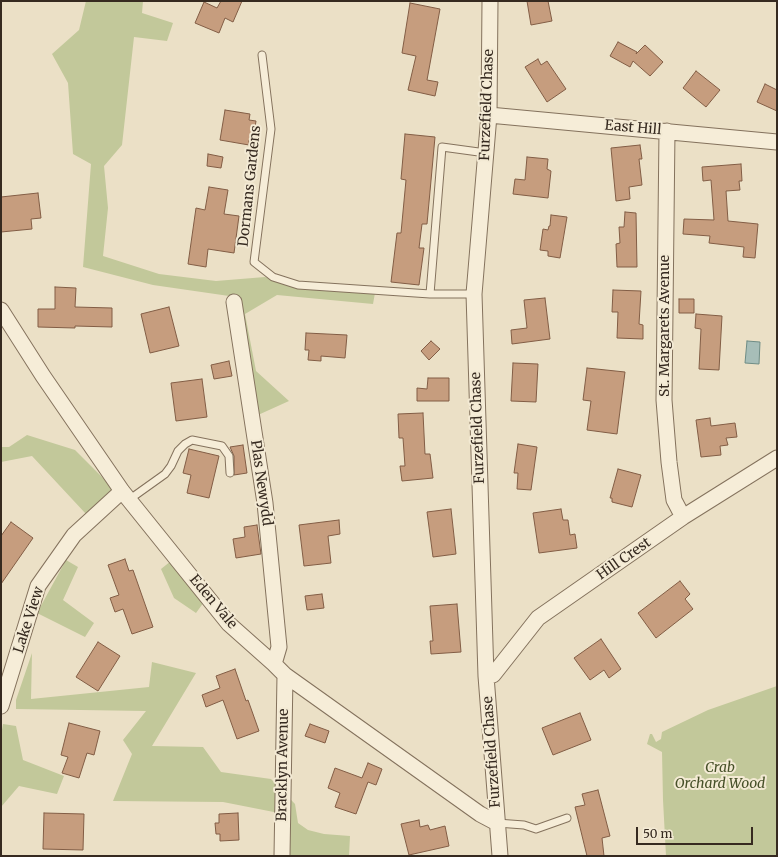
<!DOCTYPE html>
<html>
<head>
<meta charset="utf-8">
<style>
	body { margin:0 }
	#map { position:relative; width:778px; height:857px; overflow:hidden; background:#ebe0c6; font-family:Merriweather,serif }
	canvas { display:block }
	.frame { position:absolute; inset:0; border:2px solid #362a20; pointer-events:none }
	.scale { position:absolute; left:636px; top:827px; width:117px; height:18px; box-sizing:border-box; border:2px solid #362a20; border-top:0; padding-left:5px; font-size:12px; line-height:14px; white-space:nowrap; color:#362a20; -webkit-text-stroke:3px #f3ead4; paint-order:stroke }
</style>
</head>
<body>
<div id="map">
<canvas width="778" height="857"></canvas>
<div class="frame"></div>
<div class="scale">50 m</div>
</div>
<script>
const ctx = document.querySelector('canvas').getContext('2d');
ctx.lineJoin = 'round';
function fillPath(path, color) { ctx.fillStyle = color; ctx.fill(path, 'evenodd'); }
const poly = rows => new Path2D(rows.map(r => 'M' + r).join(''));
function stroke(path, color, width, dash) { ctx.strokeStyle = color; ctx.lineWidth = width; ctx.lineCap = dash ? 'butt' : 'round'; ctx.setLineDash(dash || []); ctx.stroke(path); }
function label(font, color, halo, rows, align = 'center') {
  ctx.font = font + ' Merriweather,serif'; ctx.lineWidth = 4; ctx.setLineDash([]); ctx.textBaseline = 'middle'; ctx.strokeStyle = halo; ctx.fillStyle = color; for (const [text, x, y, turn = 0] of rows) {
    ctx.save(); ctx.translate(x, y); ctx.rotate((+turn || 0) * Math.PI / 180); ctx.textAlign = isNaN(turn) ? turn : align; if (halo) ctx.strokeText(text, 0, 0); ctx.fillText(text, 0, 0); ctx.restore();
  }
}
fillPath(poly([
	[86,1,143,1,142,13,173,23,167,41,134,37,122,145,104,166,108,208,103,256,159,274,216,281,265,277,301,289,375,293,373,304,277,295,245,314,256,371,289,401,258,415,236,297,153,285,83,267,91,164,73,154,68,83,52,54,79,30],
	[27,435,75,450,114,489,86,514,32,456,1,462,1,447,9,447],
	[66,560,78,567,63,600,94,623,85,637,37,613],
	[171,561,204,602,196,613,174,598,161,569],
	[32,653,31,699,149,687,152,662,196,673,152,746,203,747,221,772,271,779,295,804,298,823,308,830,324,834,350,836,349,856,288,856,289,815,223,802,113,801,132,754,123,740,146,711,16,709,16,700],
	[777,686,777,856,666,856,663,800,662,752,647,744,650,734,652,734,656,742,661,739,662,732,708,710],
	[3,724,16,726,23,760,64,776,57,794,19,786,1,807,1,735]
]), '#c2c89a');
const water = poly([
	[747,341,760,342,759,364,745,363,747,341]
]);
fillPath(water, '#a7beb8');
stroke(water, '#6e8c85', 1);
const building = poly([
	[221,1,242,1,233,22,225,18,219,33,195,23,204,2,217,8,221,1],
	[527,1,548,1,552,21,531,25,527,1],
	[410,3,440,9,427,80,438,82,435,96,408,90,416,56,402,53,410,3],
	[618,42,637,52,636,54,645,45,663,62,650,76,633,61,630,67,610,56,618,42],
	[538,59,541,65,547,61,566,89,547,102,525,67,538,59],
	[696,71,720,90,706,107,683,88,696,71],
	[765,84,777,90,777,111,757,102,765,84],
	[225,110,250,114,249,120,256,121,253,140,249,140,249,145,220,140,225,110],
	[405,134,435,137,427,224,422,224,419,248,424,248,419,285,391,282,397,233,401,233,406,180,401,179,405,134],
	[640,145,642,159,639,159,642,185,629,187,630,199,616,201,611,148,640,145],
	[208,154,223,157,221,168,207,166,208,154],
	[527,157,548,159,547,169,551,171,548,198,513,194,515,179,525,180,527,157],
	[741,164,742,181,739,181,740,190,726,191,728,221,758,224,755,258,743,257,744,247,709,243,710,236,683,234,684,219,714,220,711,180,703,181,702,167,741,164],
	[209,187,228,190,224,214,239,216,234,253,208,249,206,267,188,264,196,208,205,210,209,187],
	[38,193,41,218,31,219,32,229,1,232,1,197,38,193],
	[625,212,636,213,637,267,617,267,616,244,620,243,619,227,624,227,625,212],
	[551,215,567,217,560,258,548,256,548,251,540,250,543,229,548,230,549,226,550,226,551,215],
	[55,287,76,288,75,307,112,308,112,327,75,326,75,328,38,327,38,309,55,309,55,287],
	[613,290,641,291,639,324,643,325,643,339,617,338,618,312,612,312,613,290],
	[545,298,550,339,512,344,511,330,527,328,524,300,545,298],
	[679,299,694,299,694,313,679,313,679,299],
	[169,307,179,346,150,353,141,314,169,307],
	[696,314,722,316,719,370,699,369,701,329,695,328,696,314],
	[306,333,347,335,345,358,321,356,321,361,308,360,309,350,305,350,306,333],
	[431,341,440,349,429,360,421,351,431,341],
	[229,361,232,376,214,379,211,365,229,361],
	[513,363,538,364,536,402,511,401,513,363],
	[587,368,625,372,617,434,587,430,591,401,583,400,587,368],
	[428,378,449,378,449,401,417,401,417,388,427,389,428,378],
	[202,379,207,417,176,421,171,383,202,379],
	[423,413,425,454,430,454,433,478,402,481,400,466,405,466,403,438,399,438,398,414,423,413],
	[710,418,711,426,735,423,737,437,726,438,728,445,720,446,721,455,701,457,696,420,710,418],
	[518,444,537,447,531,490,517,489,518,473,514,473,518,444],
	[243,445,247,473,234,475,234,456,230,447,243,445],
	[189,449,219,456,209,498,187,493,191,475,183,473,189,449],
	[618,469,641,475,632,507,612,502,612,498,610,498,618,469],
	[451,509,456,554,433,557,427,512,451,509],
	[561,509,563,520,568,520,570,535,575,534,577,548,539,553,533,513,561,509],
	[339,520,340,534,328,536,331,563,304,566,299,525,339,520],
	[11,522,33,538,1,584,1,536,11,522],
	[257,525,261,554,236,558,233,539,245,537,244,527,257,525],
	[125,559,129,571,133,570,153,627,132,634,123,609,115,612,110,598,119,595,108,565,125,559],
	[680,581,690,594,685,599,693,609,656,638,638,613,680,581],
	[322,594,324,608,307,610,305,596,322,594],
	[457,604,461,652,431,654,430,641,433,641,430,606,457,604],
	[601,639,621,669,609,678,604,670,590,680,574,658,601,639],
	[98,642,120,656,98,691,76,677,98,642],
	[235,669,246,701,248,700,259,731,237,739,223,700,206,707,202,695,220,688,216,676,235,669],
	[580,713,591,740,553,755,542,728,580,713],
	[69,723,100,731,94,755,87,753,79,778,62,773,68,757,61,755,69,723],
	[310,724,329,731,325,743,305,736,310,724],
	[368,763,382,769,376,785,368,782,356,814,335,807,340,793,328,788,335,768,362,778,368,763],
	[598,790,610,836,602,838,604,856,587,856,575,807,585,805,582,794,598,790],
	[44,813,84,814,83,850,43,849,44,813],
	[238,813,239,840,220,841,220,834,216,834,215,823,219,823,219,814,238,813],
	[419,820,420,827,428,825,430,830,445,826,449,846,409,855,401,824,419,820]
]);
fillPath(building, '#c69d7e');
stroke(building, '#825d45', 1);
const lane = poly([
	[262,55,271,129,254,262,273,277,298,285,430,294,474,294],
	[430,294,442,147,486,153],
	[130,499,165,474,171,466,178,451,185,444,192,440,222,446,229,456,230,473],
	[497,823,524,825,536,829,567,818]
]);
const street = poly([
	[490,1,489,115,474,294,486,676,500,856],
	[489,115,777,142],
	[667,131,664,400,669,462,674,500,683,517],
	[234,302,265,503,279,647,274,664],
	[1,310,43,376,122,491,229,624,274,664,285,675,480,814,497,823],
	[486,676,493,675,538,618,683,517,777,458],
	[1,706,38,586,74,535,122,491],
	[282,856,285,675]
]);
stroke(lane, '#84725d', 9);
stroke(street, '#84725d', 17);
stroke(lane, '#f6edd8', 7);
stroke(street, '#f6edd8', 15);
label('14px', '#362a20', '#f3ead4', [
	["Furzefield Chase",487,105,-88],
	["East Hill",633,128,5],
	["Dormans Gardens",250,186,-84],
	["St. Margarets Avenue",665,326,-90],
	["Furzefield Chase",478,428,-92],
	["Plas Newydd",261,483,82],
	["Hill Crest",624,559,-35],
	["Eden Vale",213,602,50],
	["Lake View",29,620,-72],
	["Furzefield Chase",492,752,-94],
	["Bracklyn Avenue",283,765,-89]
]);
label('italic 14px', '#465028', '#f3ead4', [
	["Crab",720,768],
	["Orchard Wood",720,784]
]);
</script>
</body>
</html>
